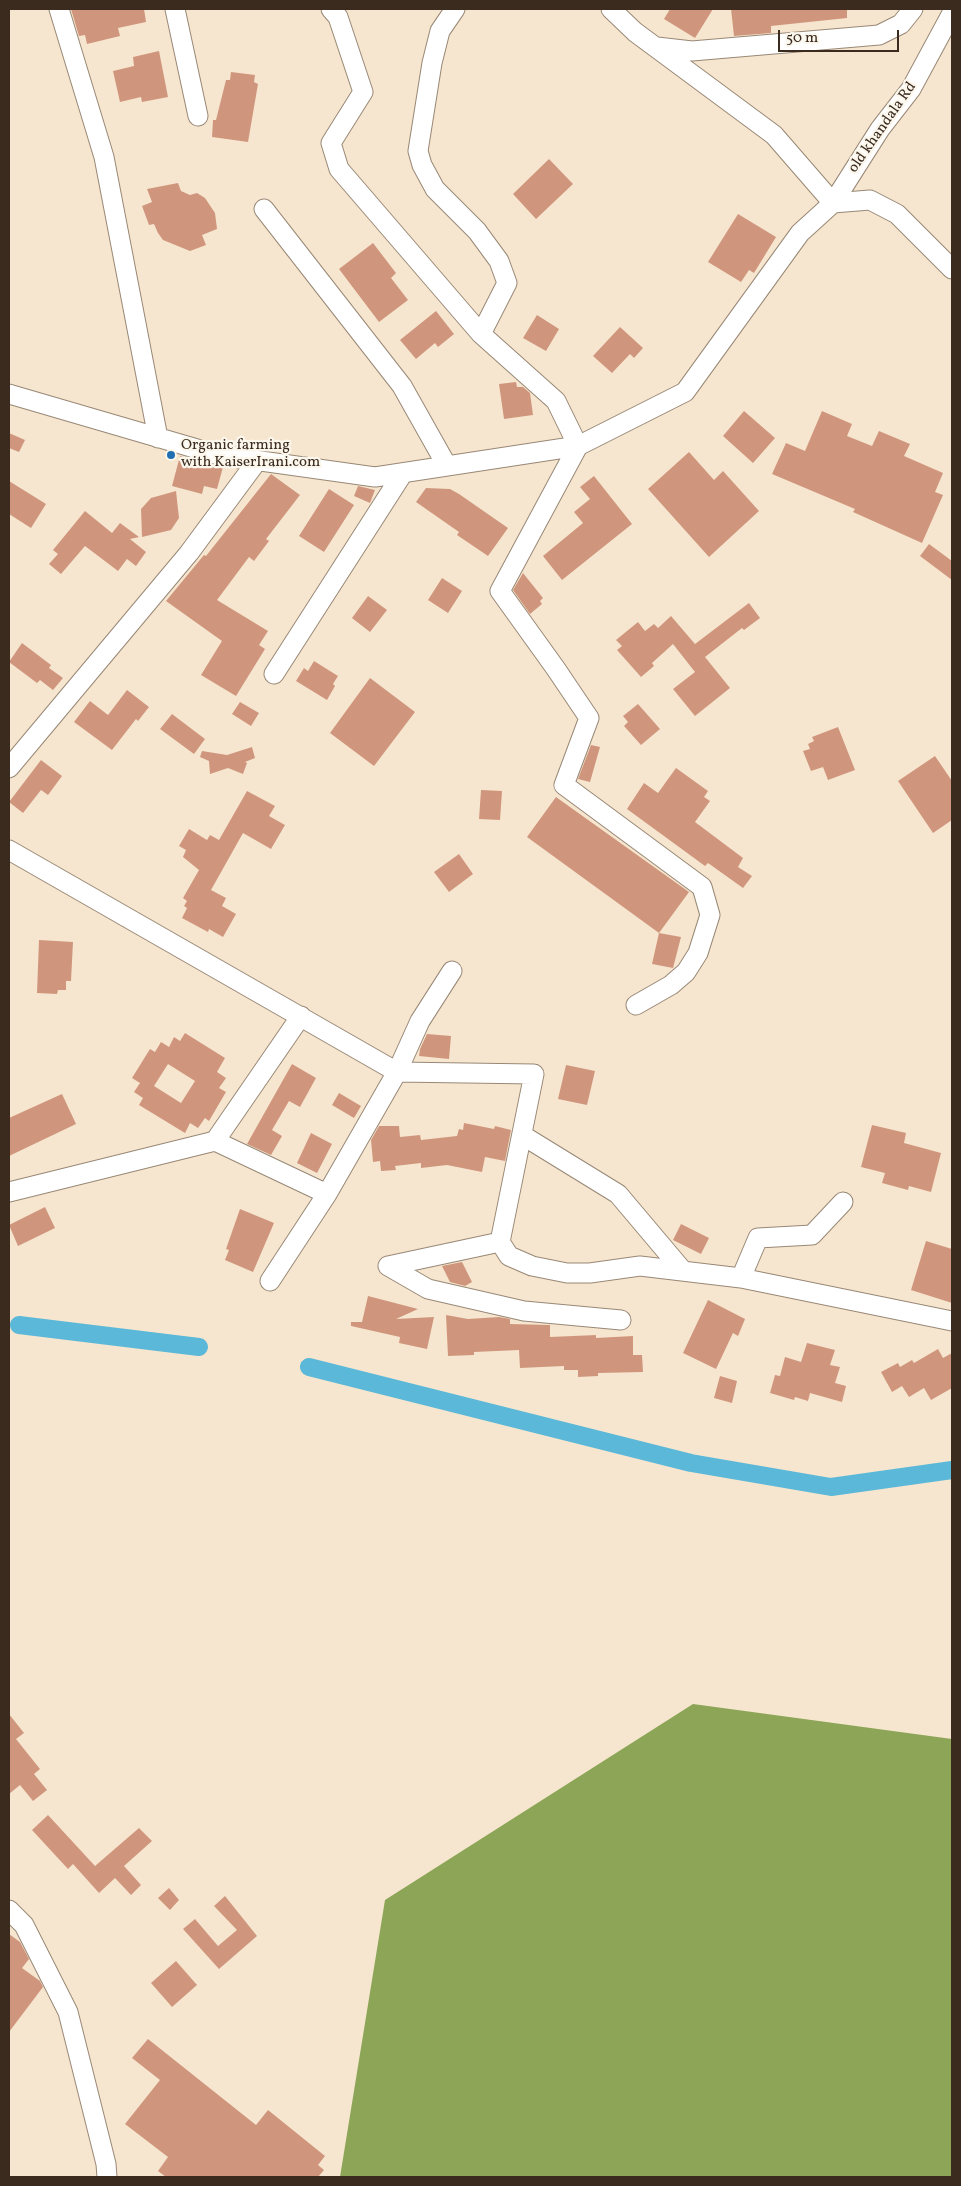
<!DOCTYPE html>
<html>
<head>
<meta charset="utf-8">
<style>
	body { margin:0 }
	#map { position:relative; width:961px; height:2186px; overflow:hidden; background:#f6e6cf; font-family:Vollkorn,serif }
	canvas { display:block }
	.frame { position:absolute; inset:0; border:10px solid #3b2a1e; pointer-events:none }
	.scale { position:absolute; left:778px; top:30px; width:121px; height:22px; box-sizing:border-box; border:2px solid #3b2a1e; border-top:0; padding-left:6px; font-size:15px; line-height:18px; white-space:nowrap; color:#3b2a1e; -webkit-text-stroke:4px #fbf7ec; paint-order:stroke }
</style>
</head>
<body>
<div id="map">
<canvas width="961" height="2186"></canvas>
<div class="frame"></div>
<div class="scale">50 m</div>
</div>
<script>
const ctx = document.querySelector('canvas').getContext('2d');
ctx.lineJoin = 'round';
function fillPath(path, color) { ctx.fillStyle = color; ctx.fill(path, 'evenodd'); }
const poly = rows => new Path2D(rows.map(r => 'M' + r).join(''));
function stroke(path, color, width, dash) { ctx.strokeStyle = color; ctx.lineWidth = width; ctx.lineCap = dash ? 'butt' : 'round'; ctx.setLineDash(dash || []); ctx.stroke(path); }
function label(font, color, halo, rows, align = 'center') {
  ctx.font = font + ' Vollkorn,serif'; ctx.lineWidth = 4.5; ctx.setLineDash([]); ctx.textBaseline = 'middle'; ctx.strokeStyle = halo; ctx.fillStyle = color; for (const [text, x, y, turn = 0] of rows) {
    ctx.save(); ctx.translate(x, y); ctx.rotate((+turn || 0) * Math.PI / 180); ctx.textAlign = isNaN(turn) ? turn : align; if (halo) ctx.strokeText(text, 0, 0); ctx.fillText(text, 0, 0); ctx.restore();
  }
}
fillPath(poly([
	[693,1704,952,1739,952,2177,340,2177,385,1900]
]), '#8ca557');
stroke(poly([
	[19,1325,199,1347],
	[309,1367,691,1463,831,1487,952,1470]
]), '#5bb8d9', 18);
fillPath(poly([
	[71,9,144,9,146,22,118,28,120,36,87,44,85,35,79,36],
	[670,9,713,9,695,38,664,19],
	[731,9,847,9,847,18,771,26,771,33,734,36],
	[159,51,168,97,142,102,141,97,120,102,113,71,134,66,133,57],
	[231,72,255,75,254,82,258,84,248,142,212,137,213,120,216,120,226,80,230,80],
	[549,159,573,184,536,219,513,194],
	[178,183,181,191,190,195,197,193,205,198,215,213,217,229,202,235,206,245,190,251,163,240,158,233,154,224,149,225,142,206,152,202,147,189],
	[738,214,776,237,754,273,749,270,741,282,708,262],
	[373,243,396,273,391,278,408,300,379,322,339,269],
	[436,311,454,334,438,347,435,343,416,359,400,340],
	[537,315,559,329,546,351,523,338],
	[620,327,643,348,634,358,630,354,612,373,593,356],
	[516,382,517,387,523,387,530,393,533,415,504,419,499,384],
	[744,411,775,438,753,463,723,436],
	[822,411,852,424,847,436,872,446,879,431,910,444,904,456,943,473,935,492,943,495,922,543,853,512,855,509,772,474,786,443,805,451],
	[9,433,25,440,19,452,9,448],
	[689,452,714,480,723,471,759,511,709,557,648,489],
	[180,456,223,467,217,489,204,486,202,494,172,486],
	[271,474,300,495,266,539,269,541,254,561,249,557,217,600,268,631,259,645,265,649,236,696,201,675,222,641,166,601,204,555,206,556],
	[594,476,632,524,562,580,543,556,583,523,574,512,590,499,580,487],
	[9,481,46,504,31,528,9,514],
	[358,486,375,490,370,503,354,496],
	[426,488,450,489,459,494,508,528,488,556,457,535,459,532,416,502],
	[329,489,354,505,324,552,299,536],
	[176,491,179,518,171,530,142,537,141,509,151,498],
	[85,511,112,533,120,523,139,537,130,539,146,552,136,566,127,559,118,571,85,546,61,574,49,564,58,554,53,550],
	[929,544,952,561,952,580,920,556],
	[523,573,543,598,540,601,542,604,530,614,513,590],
	[442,578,462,591,448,613,428,600],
	[368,596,387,610,370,632,352,618],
	[749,603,760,618,744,630,742,628,705,657,730,688,695,716,673,689,695,672,673,644,652,663,654,666,641,677,617,650,622,646,616,640,638,622,645,631,654,624,658,628,671,616,695,644],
	[22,643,51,665,49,668,63,678,53,690,40,680,37,683,9,662],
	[314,661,338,676,333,684,335,686,327,700,296,681,304,668,308,671],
	[370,678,415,712,374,766,330,733],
	[127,690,149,707,138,721,136,719,112,750,74,722,90,701,108,715],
	[240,702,259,713,251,726,232,714],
	[638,704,660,729,641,745,624,726,628,722,623,716],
	[172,714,205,739,194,754,160,729],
	[838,727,855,770,828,780,823,767,811,771,803,751,810,749,808,744,814,741,812,737],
	[591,745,600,747,590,782,578,779],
	[252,747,255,758,245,762,247,763,243,774,228,768,210,774,209,761,200,757,202,751,227,755],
	[935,756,952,781,952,820,933,833,898,781],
	[41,760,62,776,48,795,41,790,23,813,9,802],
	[676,768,708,791,704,797,710,801,695,822,743,858,738,867,752,876,743,888,708,863,705,866,627,809,644,783,658,793],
	[481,790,502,791,500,820,479,819],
	[247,791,275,806,269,816,285,825,271,849,243,833,211,890,226,898,222,906,236,914,223,937,209,929,208,932,182,918,187,908,184,906,187,901,183,898,199,870,183,857,186,850,179,846,189,829,207,840,210,835,219,840],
	[556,797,689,892,659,933,527,837],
	[459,854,473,874,449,892,434,872],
	[659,933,681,937,673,968,652,964],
	[39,940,73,942,71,981,66,981,66,990,58,990,57,994,37,993],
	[185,1033,225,1058,217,1072,226,1078,219,1088,226,1092,209,1121,205,1118,198,1128,190,1123,185,1133,139,1105,143,1098,134,1092,140,1083,132,1078,150,1049,155,1052,161,1042,169,1047,174,1037,180,1041],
	[168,1064,195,1081,181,1103,154,1086],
	[427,1034,451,1036,449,1059,419,1056,420,1049],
	[292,1064,316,1078,300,1107,289,1101,272,1130,282,1136,271,1155,247,1144],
	[566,1065,595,1071,587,1105,558,1099],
	[339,1093,361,1106,354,1118,332,1105],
	[62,1094,76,1124,9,1156,9,1118],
	[464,1123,494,1129,495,1126,511,1130,505,1161,485,1157,482,1172,447,1165,421,1168,421,1163,395,1166,396,1170,381,1171,380,1161,373,1162,371,1140,379,1126,399,1126,400,1137,420,1135,421,1140,457,1136,459,1129,463,1130],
	[872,1125,906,1133,904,1143,941,1153,931,1192,909,1186,908,1190,882,1183,885,1173,861,1167],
	[311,1133,332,1144,317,1173,297,1163],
	[45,1207,55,1228,18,1246,9,1225],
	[240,1209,274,1223,253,1272,225,1260,229,1250,226,1249],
	[681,1224,709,1238,701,1254,673,1240],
	[926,1241,952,1249,952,1303,911,1290],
	[462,1262,472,1282,465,1286,450,1282,442,1266],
	[368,1296,418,1309,396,1319,434,1317,427,1349,399,1343,400,1337,351,1326,351,1322,362,1322],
	[708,1300,745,1319,738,1336,733,1333,716,1369,683,1353],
	[446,1315,468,1319,499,1317,510,1319,510,1324,550,1325,550,1337,596,1335,596,1338,633,1336,633,1355,642,1355,643,1372,598,1373,598,1376,578,1377,578,1370,564,1370,564,1366,520,1368,519,1350,474,1352,474,1355,448,1356],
	[807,1343,835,1350,830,1365,840,1367,835,1383,846,1386,842,1402,810,1393,808,1401,795,1397,794,1400,770,1393,775,1375,780,1376,785,1357,801,1362],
	[938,1349,943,1358,952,1353,952,1388,931,1400,924,1388,909,1397,902,1386,892,1392,881,1372,898,1363,900,1367,912,1360,914,1363],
	[720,1376,737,1381,732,1403,714,1398],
	[9,1714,24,1733,16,1739,40,1769,34,1774,47,1790,33,1801,20,1785,9,1794],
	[48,1815,95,1866,139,1828,152,1841,124,1866,141,1885,131,1895,115,1878,99,1893,73,1864,68,1869,32,1830],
	[169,1888,179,1900,170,1910,158,1898],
	[225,1896,257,1936,219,1969,183,1929,195,1919,218,1946,237,1930,214,1906],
	[9,1934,20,1942,29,1959,22,1968,40,1981,43,1987,9,2032],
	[176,1961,197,1985,172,2007,151,1983],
	[148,2039,256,2125,268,2110,325,2156,318,2165,324,2170,318,2177,166,2177,158,2171,168,2157,125,2124,160,2080,132,2058]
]), '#d0967d');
const street = poly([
	[59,9,104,157,158,438],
	[175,9,198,116],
	[331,9,338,17,363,92,331,143,339,169,481,334,556,401,578,446,500,591,556,669,589,718,564,785,702,887,710,915,698,953,686,972,671,985,636,1005],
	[455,9,440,31,432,63,418,151,422,165,435,189,477,231,499,261,507,283,481,334],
	[611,9,635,32,774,135,833,203,870,200,897,214,952,269],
	[657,47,692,51,879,35,901,24,913,9],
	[264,209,402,386,447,466],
	[9,394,218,455,375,477,578,446,685,392,800,233,833,203,880,129,911,89,952,13],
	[274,674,403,473],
	[9,768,189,553,257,461],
	[9,850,397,1072,534,1074,500,1242,388,1266],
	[522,1135,618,1194,683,1271],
	[215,1141,301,1016],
	[9,1192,215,1141,327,1194],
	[500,1242,509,1256,532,1266,567,1273,590,1273,640,1266,741,1278,952,1321],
	[388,1266,428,1289,524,1311,621,1320],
	[741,1278,758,1238,812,1235,843,1202],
	[270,1281,327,1194,397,1072,420,1021,452,971],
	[9,1910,24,1925,68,2012,106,2164,107,2177]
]);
stroke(street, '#988876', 21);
stroke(street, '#fff', 19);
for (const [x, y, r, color] of [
	[171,455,5,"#1f6fb2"]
]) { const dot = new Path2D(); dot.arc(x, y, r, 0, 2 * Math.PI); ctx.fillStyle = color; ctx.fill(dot); stroke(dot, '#fbf7ec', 2); }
label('15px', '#3b2a1e', '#fbf7ec', [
	["old khandala Rd",883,128,-55]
]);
label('15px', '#3b2a1e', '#fbf7ec', [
	["Organic farming",181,446],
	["with KaiserIrani.com",181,463]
], 'left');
</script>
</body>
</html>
